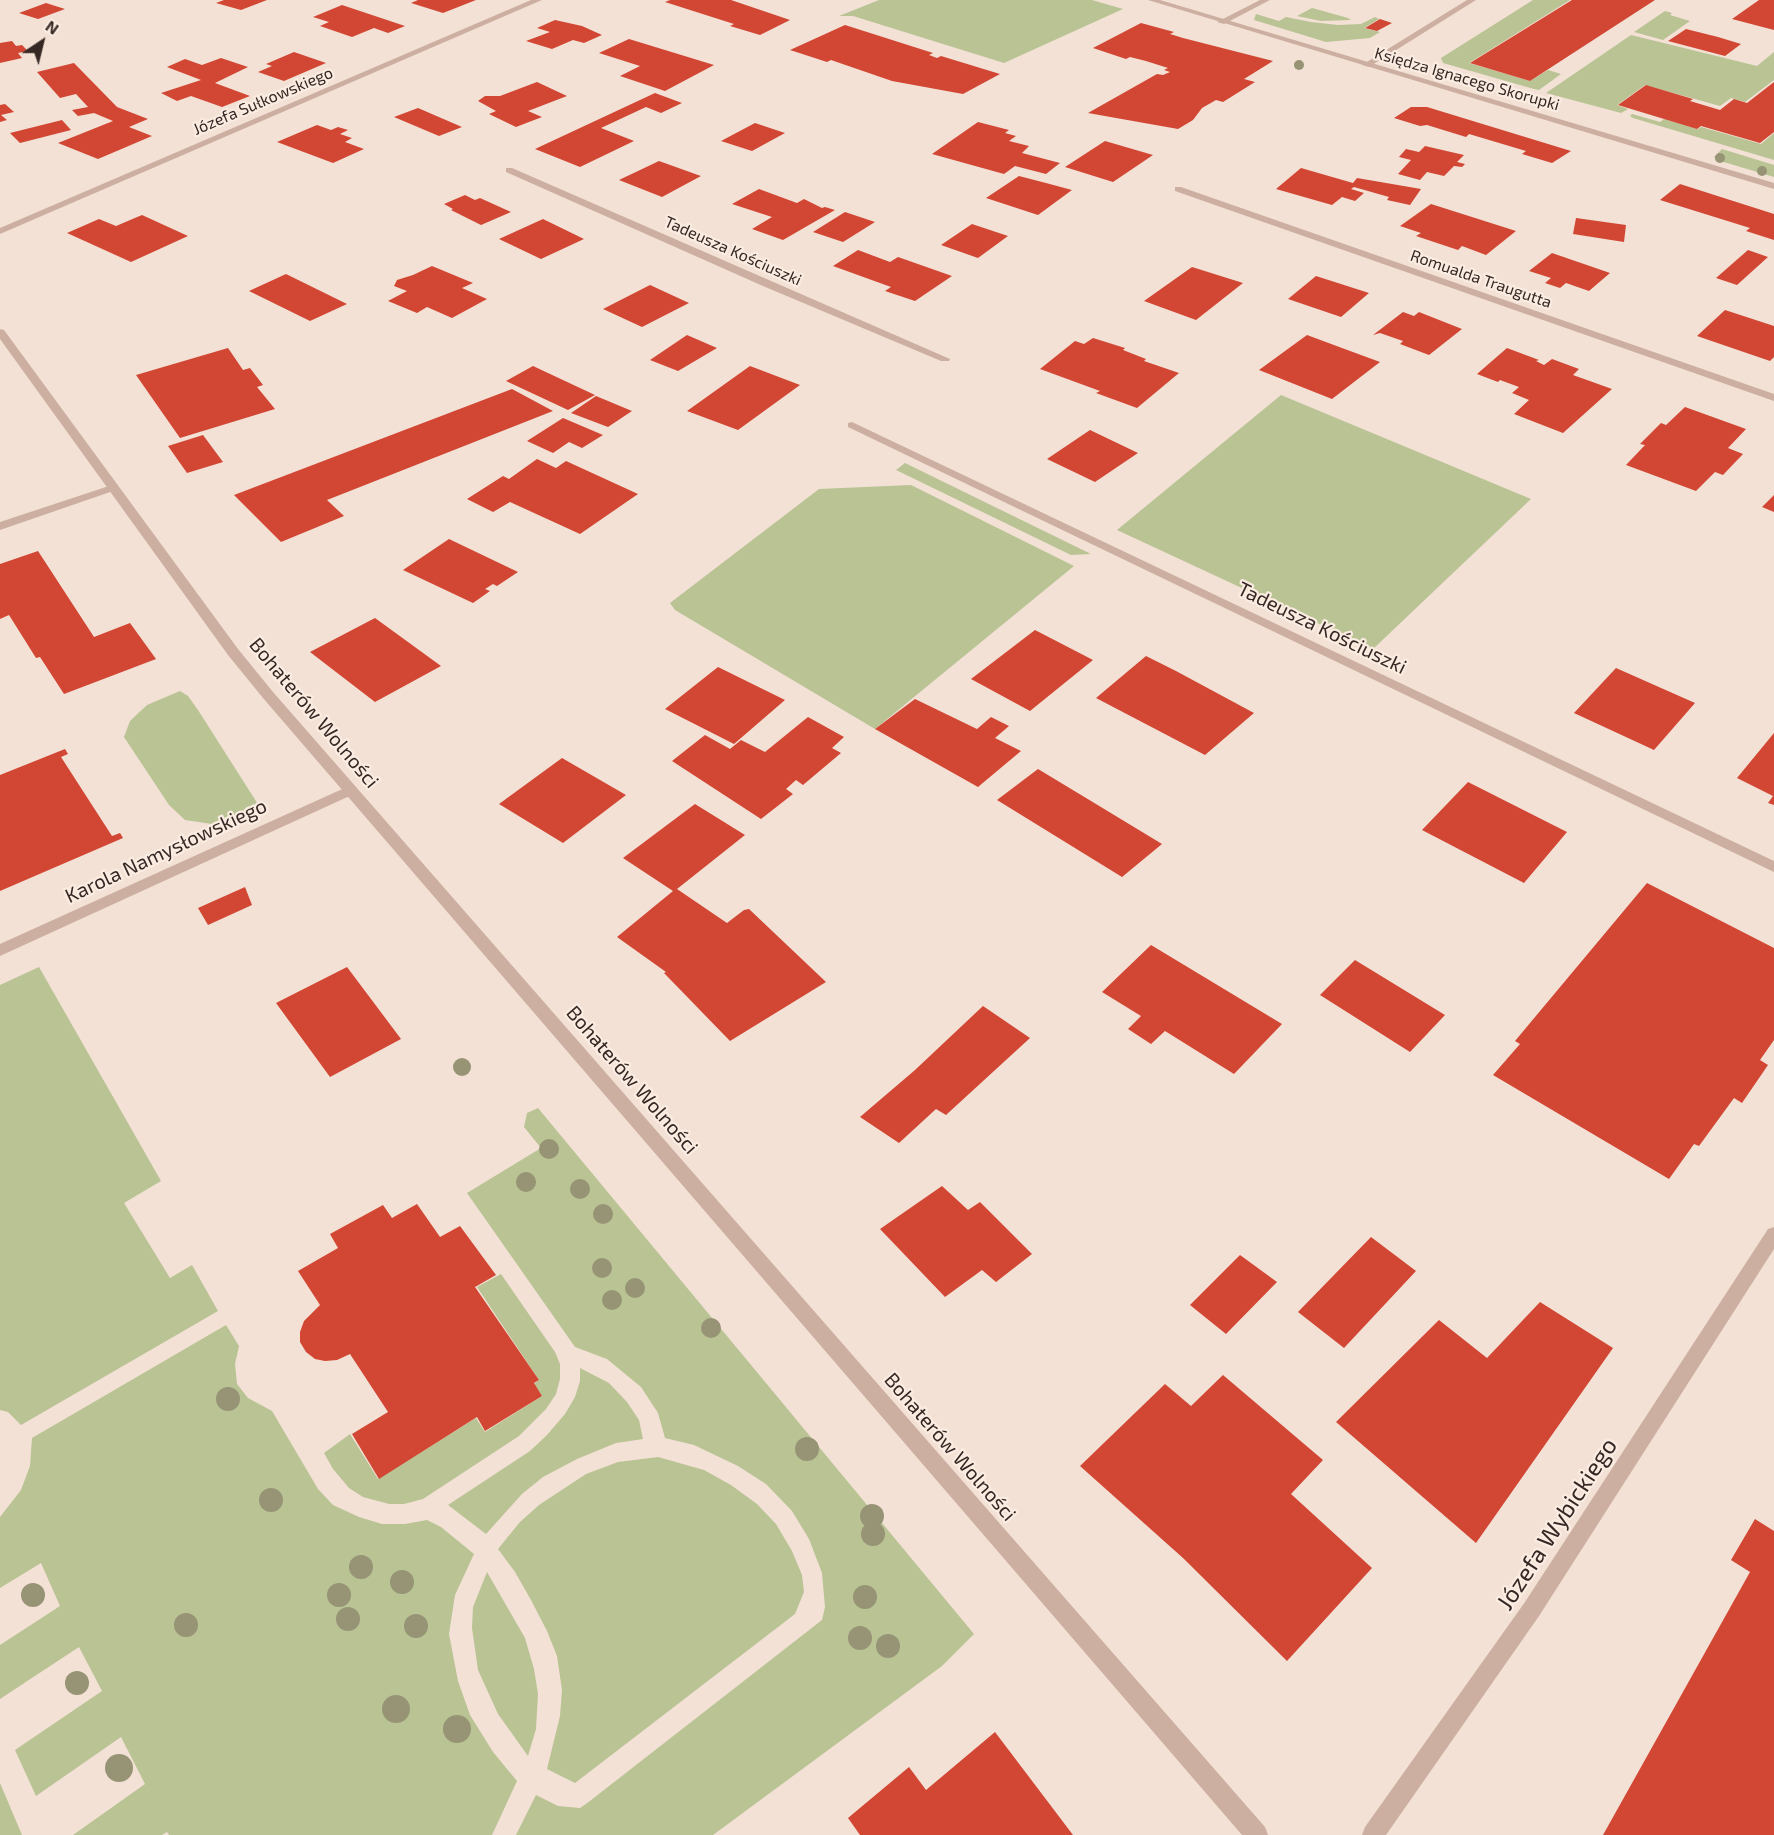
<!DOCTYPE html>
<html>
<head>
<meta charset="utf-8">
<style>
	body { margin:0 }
	#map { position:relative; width:1774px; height:1835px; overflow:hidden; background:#f3e1d5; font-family:"Exo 2",sans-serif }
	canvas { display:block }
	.north { position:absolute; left:12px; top:12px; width:60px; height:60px; -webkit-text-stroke:4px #fbece1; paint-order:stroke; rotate:35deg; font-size:16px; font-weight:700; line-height:24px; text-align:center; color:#352724 }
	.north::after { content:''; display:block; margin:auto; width:21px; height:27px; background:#352724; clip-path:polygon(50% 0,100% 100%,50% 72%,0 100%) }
</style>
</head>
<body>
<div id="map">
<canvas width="1774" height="1835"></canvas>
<div class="north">N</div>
</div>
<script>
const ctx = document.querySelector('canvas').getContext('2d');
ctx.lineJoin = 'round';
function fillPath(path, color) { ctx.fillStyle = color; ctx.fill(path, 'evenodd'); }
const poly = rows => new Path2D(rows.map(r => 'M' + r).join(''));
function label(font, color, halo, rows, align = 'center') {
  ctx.font = font + ' "Exo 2",sans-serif'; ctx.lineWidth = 4.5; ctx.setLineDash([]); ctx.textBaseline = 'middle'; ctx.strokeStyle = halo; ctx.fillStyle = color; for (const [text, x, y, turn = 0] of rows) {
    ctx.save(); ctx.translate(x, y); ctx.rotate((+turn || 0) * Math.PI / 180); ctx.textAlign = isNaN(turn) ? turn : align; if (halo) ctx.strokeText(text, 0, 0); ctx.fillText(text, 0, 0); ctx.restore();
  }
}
fillPath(poly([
	[879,0,1092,0,1123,9,1004,63,853,16,839,16],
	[1533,0,1570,0,1469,63,1530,81,1548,70,1561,74,1539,90,1534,89,1443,63,1441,58],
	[1312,8,1348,18,1351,20,1321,21,1297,16],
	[1665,11,1672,13,1670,15,1690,21,1663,40,1634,32],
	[1256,14,1279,21,1286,17,1311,22,1338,25,1361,24,1375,17,1379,19,1364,28,1380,32,1370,38,1326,42,1254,20],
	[1631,35,1757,66,1774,52,1774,80,1745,102,1731,98,1720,106,1645,85,1617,105,1628,109,1621,113,1546,93],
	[1632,114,1660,122,1664,119,1698,129,1701,127,1761,144,1774,133,1774,160,1633,118,1630,116],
	[1722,149,1774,165,1774,177,1717,160,1714,157],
	[1281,395,1531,499,1373,649,1117,530],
	[905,463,1091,554,1071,555,896,470],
	[911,485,1074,566,875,729,675,610,670,603,819,489],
	[180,691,188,696,198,710,261,809,212,824,185,820,169,805,124,737,130,721,147,705],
	[39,967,161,1181,124,1203,170,1278,192,1265,218,1311,21,1425,8,1412,0,1410,0,985],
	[538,1108,974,1634,942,1666,713,1835,516,1835,536,1795,558,1806,580,1808,586,1804,822,1620,825,1607,822,1573,809,1539,792,1511,766,1484,738,1466,694,1445,665,1438,658,1413,641,1387,607,1359,575,1347,467,1193,541,1148,524,1127,527,1113],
	[501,1274,555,1352,560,1364,560,1379,556,1394,546,1409,519,1436,423,1499,404,1504,389,1504,363,1497,349,1488,333,1469,324,1453,350,1434,378,1479,476,1418,485,1432,542,1396,534,1384,539,1380,477,1287],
	[226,1325,239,1346,235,1364,237,1384,248,1398,272,1411,318,1489,333,1505,359,1517,382,1524,405,1524,427,1520,441,1527,474,1554,455,1595,449,1634,458,1681,470,1715,493,1752,517,1781,492,1835,169,1835,167,1832,162,1835,73,1835,145,1784,121,1737,36,1796,15,1750,102,1691,79,1647,0,1699,0,1645,60,1606,41,1563,0,1588,0,1517,21,1490,30,1466,32,1438],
	[580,1368,609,1383,627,1402,639,1420,643,1439,616,1443,577,1459,543,1477,522,1494,486,1534,448,1505,530,1451,547,1435,565,1414,575,1397,580,1381],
	[658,1457,704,1470,731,1485,757,1504,776,1524,792,1551,802,1575,804,1592,795,1614,575,1783,547,1769,560,1716,562,1690,557,1656,547,1631,531,1600,515,1572,498,1549,520,1522,539,1505,586,1474,618,1462],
	[487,1572,525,1638,534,1669,538,1694,536,1729,528,1756,498,1714,478,1670,472,1628,473,1607],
	[0,1783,22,1835,0,1835]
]), '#b9c394');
fillPath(poly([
	[224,0,267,0,241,10,216,3],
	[418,0,476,0,443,13,411,3],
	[670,0,731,0,790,20,760,35,730,26,734,24,665,2],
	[1572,0,1655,0,1530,81,1470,63],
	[1759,0,1774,0,1774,30,1732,19],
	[46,3,65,9,38,19,19,13],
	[342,5,405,26,388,33,374,28,352,37,320,26,329,22,313,17],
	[1380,19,1392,23,1377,31,1365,28],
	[555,20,582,26,602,35,584,43,573,40,552,49,526,41,550,32,537,28],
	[1141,23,1174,32,1170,34,1183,38,1273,61,1244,79,1255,82,1223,102,1216,100,1202,108,1193,120,1178,129,1088,113,1157,74,1163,75,1170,72,1164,70,1168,68,1146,61,1130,57,1126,59,1093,48],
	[845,25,933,53,929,55,937,58,941,56,1000,74,963,94,892,81,831,60,827,62,790,50],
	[1686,29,1718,37,1741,44,1725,56,1668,41],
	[629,39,714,65,665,91,620,76,640,66,599,53],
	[12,41,16,46,22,45,28,51,18,53,22,58,0,63,0,43],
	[294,52,326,63,284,81,258,72,272,66,266,64],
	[221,58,248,67,215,83,250,96,222,107,191,96,177,101,161,93,201,80,167,67,185,59,202,65],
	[74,63,117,107,148,119,129,127,152,136,98,159,58,143,113,121,94,113,78,116,72,110,88,107,76,94,60,98,37,72],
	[537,82,567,96,528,111,542,117,516,127,489,114,496,111,478,101,485,96,500,96],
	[1774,82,1774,132,1760,143,1701,126,1697,129,1618,105,1646,85,1693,99,1690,101,1720,110,1734,99,1747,103],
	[655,93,682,103,661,113,646,107,601,128,634,141,580,167,535,149],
	[5,104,14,112,1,115,7,120,0,122,0,105],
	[1411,107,1427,107,1571,151,1552,163,1522,154,1526,151,1469,134,1466,137,1427,125,1420,126,1394,118],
	[418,108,462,127,439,136,394,117],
	[62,120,71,130,20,143,10,133],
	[978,122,1009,130,1005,133,1016,136,1009,141,1029,146,1022,153,1060,163,1046,174,1015,166,1004,174,932,154],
	[755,123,785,133,752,151,721,141],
	[317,125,331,130,338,127,348,130,340,134,352,138,345,142,364,149,333,163,277,142],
	[1105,141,1153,155,1113,182,1065,167],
	[1425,146,1464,155,1457,162,1465,164,1462,167,1454,166,1444,176,1427,172,1420,180,1398,174,1411,160,1399,157,1406,149,1419,152],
	[659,161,698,175,701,176,662,197,619,180],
	[1301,168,1353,183,1357,178,1421,189,1410,205,1387,200,1389,197,1354,187,1351,189,1364,193,1355,201,1342,197,1332,205,1276,189],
	[1019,176,1046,183,1072,190,1038,215,986,198],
	[1680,184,1774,214,1774,240,1746,231,1750,228,1660,200],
	[759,189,797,203,804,199,822,208,825,207,835,210,783,240,752,229,772,217,732,204],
	[465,195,475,200,480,198,511,212,481,225,451,210,453,209,444,204],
	[1431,204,1472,217,1516,231,1486,255,1462,246,1458,250,1416,236,1421,233,1400,226],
	[845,212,875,222,843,242,813,232],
	[142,215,188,236,131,262,67,233,99,219,116,226],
	[1576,218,1626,225,1624,242,1573,234],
	[543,219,584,239,541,259,499,239],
	[972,224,1008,236,978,258,941,245],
	[858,250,890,262,898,257,952,276,915,301,885,291,891,287,833,266],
	[1748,250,1768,257,1737,285,1716,278],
	[1552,253,1610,273,1589,291,1566,283,1560,288,1545,283,1551,278,1529,271],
	[432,266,473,283,462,288,487,299,452,318,427,307,417,313,388,301,407,291,394,286,397,280,413,275],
	[1192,267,1243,283,1196,320,1144,301],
	[286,274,347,304,310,321,249,291],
	[1316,276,1369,293,1341,317,1288,299],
	[650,285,689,303,642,327,603,309],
	[1725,310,1774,326,1774,357,1770,361,1697,336],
	[1403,312,1414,316,1419,312,1462,329,1429,355,1400,344,1403,341,1380,333,1373,335],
	[687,335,717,348,678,371,650,360],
	[1307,335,1342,348,1380,362,1332,399,1259,370],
	[1093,338,1125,348,1123,350,1146,359,1144,361,1179,373,1137,408,1096,393,1100,391,1040,369,1075,341,1084,344],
	[228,348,243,370,250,368,263,385,257,387,275,409,180,438,136,375],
	[1507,348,1539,360,1536,361,1544,365,1552,359,1579,369,1573,375,1612,389,1563,433,1514,414,1529,400,1512,393,1519,387,1500,380,1498,382,1477,374],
	[533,366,595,395,568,410,506,381],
	[750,366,800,385,738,430,687,411],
	[512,389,553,411,327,500,344,516,281,542,234,495],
	[596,396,632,411,608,427,571,413],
	[1685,407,1746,429,1728,448,1743,454,1723,475,1715,472,1696,491,1626,465,1645,445,1640,444,1661,423,1666,425],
	[563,418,603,435,582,448,569,442,553,453,527,441],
	[1090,430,1138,453,1095,482,1047,459],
	[203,435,223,462,187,473,168,446],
	[537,459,556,468,566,461,638,494,580,534,510,502,493,512,467,499,503,476,509,479],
	[1774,495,1774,512,1762,507],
	[449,539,518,572,497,586,493,584,485,589,490,591,473,603,403,570],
	[38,551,94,637,130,623,156,659,64,694,40,657,36,658,9,615,0,619,0,564],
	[375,618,441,666,375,702,310,652],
	[1035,630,1093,660,1030,711,971,679],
	[1146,656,1176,671,1254,713,1205,755,1096,698],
	[718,667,785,700,734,744,665,709],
	[1616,668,1695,703,1654,750,1574,713],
	[915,699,977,729,991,717,1009,726,995,738,1021,751,978,787,875,729],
	[808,717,844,737,832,748,841,753,803,785,796,780,786,789,793,794,761,819,672,761,705,735,730,749,741,740,765,752],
	[1774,733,1774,805,1768,803,1773,796,1737,778],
	[65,749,68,754,61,757,112,836,120,833,123,838,0,891,0,775],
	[562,758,626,795,563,843,499,804],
	[1038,769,1096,804,1162,844,1122,877,997,800],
	[1468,782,1567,832,1524,883,1422,830],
	[695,804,745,835,677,889,727,923,744,910,749,909,826,982,730,1041,664,973,666,972,617,937,673,891,623,858],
	[1647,883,1774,948,1774,1040,1760,1060,1768,1065,1742,1103,1734,1098,1699,1146,1694,1144,1669,1179,1493,1075,1520,1044,1515,1041],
	[245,887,252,905,208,925,198,908],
	[1151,945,1282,1024,1234,1074,1165,1031,1151,1044,1128,1029,1141,1016,1102,992],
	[1355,960,1445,1015,1410,1052,1320,995],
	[347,967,401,1039,330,1077,276,1003],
	[983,1006,1030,1038,946,1115,936,1109,899,1143,860,1117,915,1070],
	[942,1186,968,1210,980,1202,1032,1254,996,1282,982,1270,945,1297,880,1229],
	[417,1204,440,1237,460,1226,496,1275,475,1287,539,1380,534,1383,542,1396,485,1431,477,1417,379,1479,352,1434,388,1412,350,1354,337,1360,325,1361,315,1359,306,1352,300,1342,300,1332,304,1321,320,1305,298,1271,338,1248,330,1234,383,1205,392,1218],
	[1371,1237,1416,1271,1344,1348,1298,1312],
	[1240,1255,1277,1282,1226,1334,1190,1305],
	[1540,1302,1613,1348,1476,1543,1336,1422,1439,1320,1487,1358],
	[1223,1375,1323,1460,1291,1494,1372,1568,1287,1661,1183,1558,1080,1466,1165,1384,1191,1406],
	[1755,1519,1774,1531,1774,1835,1603,1835,1750,1572,1731,1560],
	[995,1732,1073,1835,860,1835,848,1818,909,1767,926,1790]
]), '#d24634');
fillPath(poly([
	[1260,0,1270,0,1224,24,1217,22,1260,0],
	[349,786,354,788,356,791,354,794,0,956,0,944,349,786]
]), '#ccafa0');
fillPath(poly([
	[531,0,542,0,0,234,0,228,531,0],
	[1148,0,1160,0,1774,183,1774,189,1148,0],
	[506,168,512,168,950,359,949,361,941,361,763,286,506,172,506,168],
	[1175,187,1181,187,1774,394,1774,401,1175,191,1175,187],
	[852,422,1774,861,1774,872,848,427,848,423,852,422],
	[112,485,116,486,116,490,0,530,0,522,112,485],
	[1774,1227,1774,1249,1539,1616,1386,1835,1362,1835,1365,1827,1525,1602,1768,1229,1774,1227]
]), '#ccafa0');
fillPath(poly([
	[1467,0,1476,0,1369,67,1362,65,1467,0],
	[0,329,4,330,238,649,273,692,1265,1827,1268,1835,1242,1835,263,698,228,655,0,339,0,329]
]), '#ccafa0');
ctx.fillStyle = '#969475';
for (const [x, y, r] of [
	[1299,65,5],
	[1720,158,5],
	[1762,171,5],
	[462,1067,9],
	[549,1149,10],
	[526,1182,10],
	[580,1189,10],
	[603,1214,10],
	[602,1268,10],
	[635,1288,10],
	[612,1300,10],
	[711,1328,10],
	[228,1399,12],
	[807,1449,12],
	[271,1500,12],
	[872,1516,12],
	[873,1534,12],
	[361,1567,12],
	[402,1582,12],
	[33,1595,12],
	[339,1595,12],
	[865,1597,12],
	[348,1619,12],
	[186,1625,12],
	[416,1626,12],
	[860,1638,12],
	[888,1646,12],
	[77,1683,12],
	[396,1709,14],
	[457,1729,14],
	[119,1768,14]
]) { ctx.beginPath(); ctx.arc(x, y, r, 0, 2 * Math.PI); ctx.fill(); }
label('16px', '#352724', '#fbece1', [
	["Księdza Ignacego Skorupki",1467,79,16],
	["Józefa Sułkowskiego",263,101,-23],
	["Tadeusza Kościuszki",733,251,24],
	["Romualda Traugutta",1481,279,19]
]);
label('20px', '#352724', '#fbece1', [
	["Tadeusza Kościuszki",1322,628,26],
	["Bohaterów Wolności",314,713,50],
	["Karola Namysłowskiego",166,851,-25],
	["Bohaterów Wolności",632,1080,49],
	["Bohaterów Wolności",950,1447,49]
]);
label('24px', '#352724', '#fbece1', [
	["Józefa Wybickiego",1557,1524,-57]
]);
</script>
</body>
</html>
